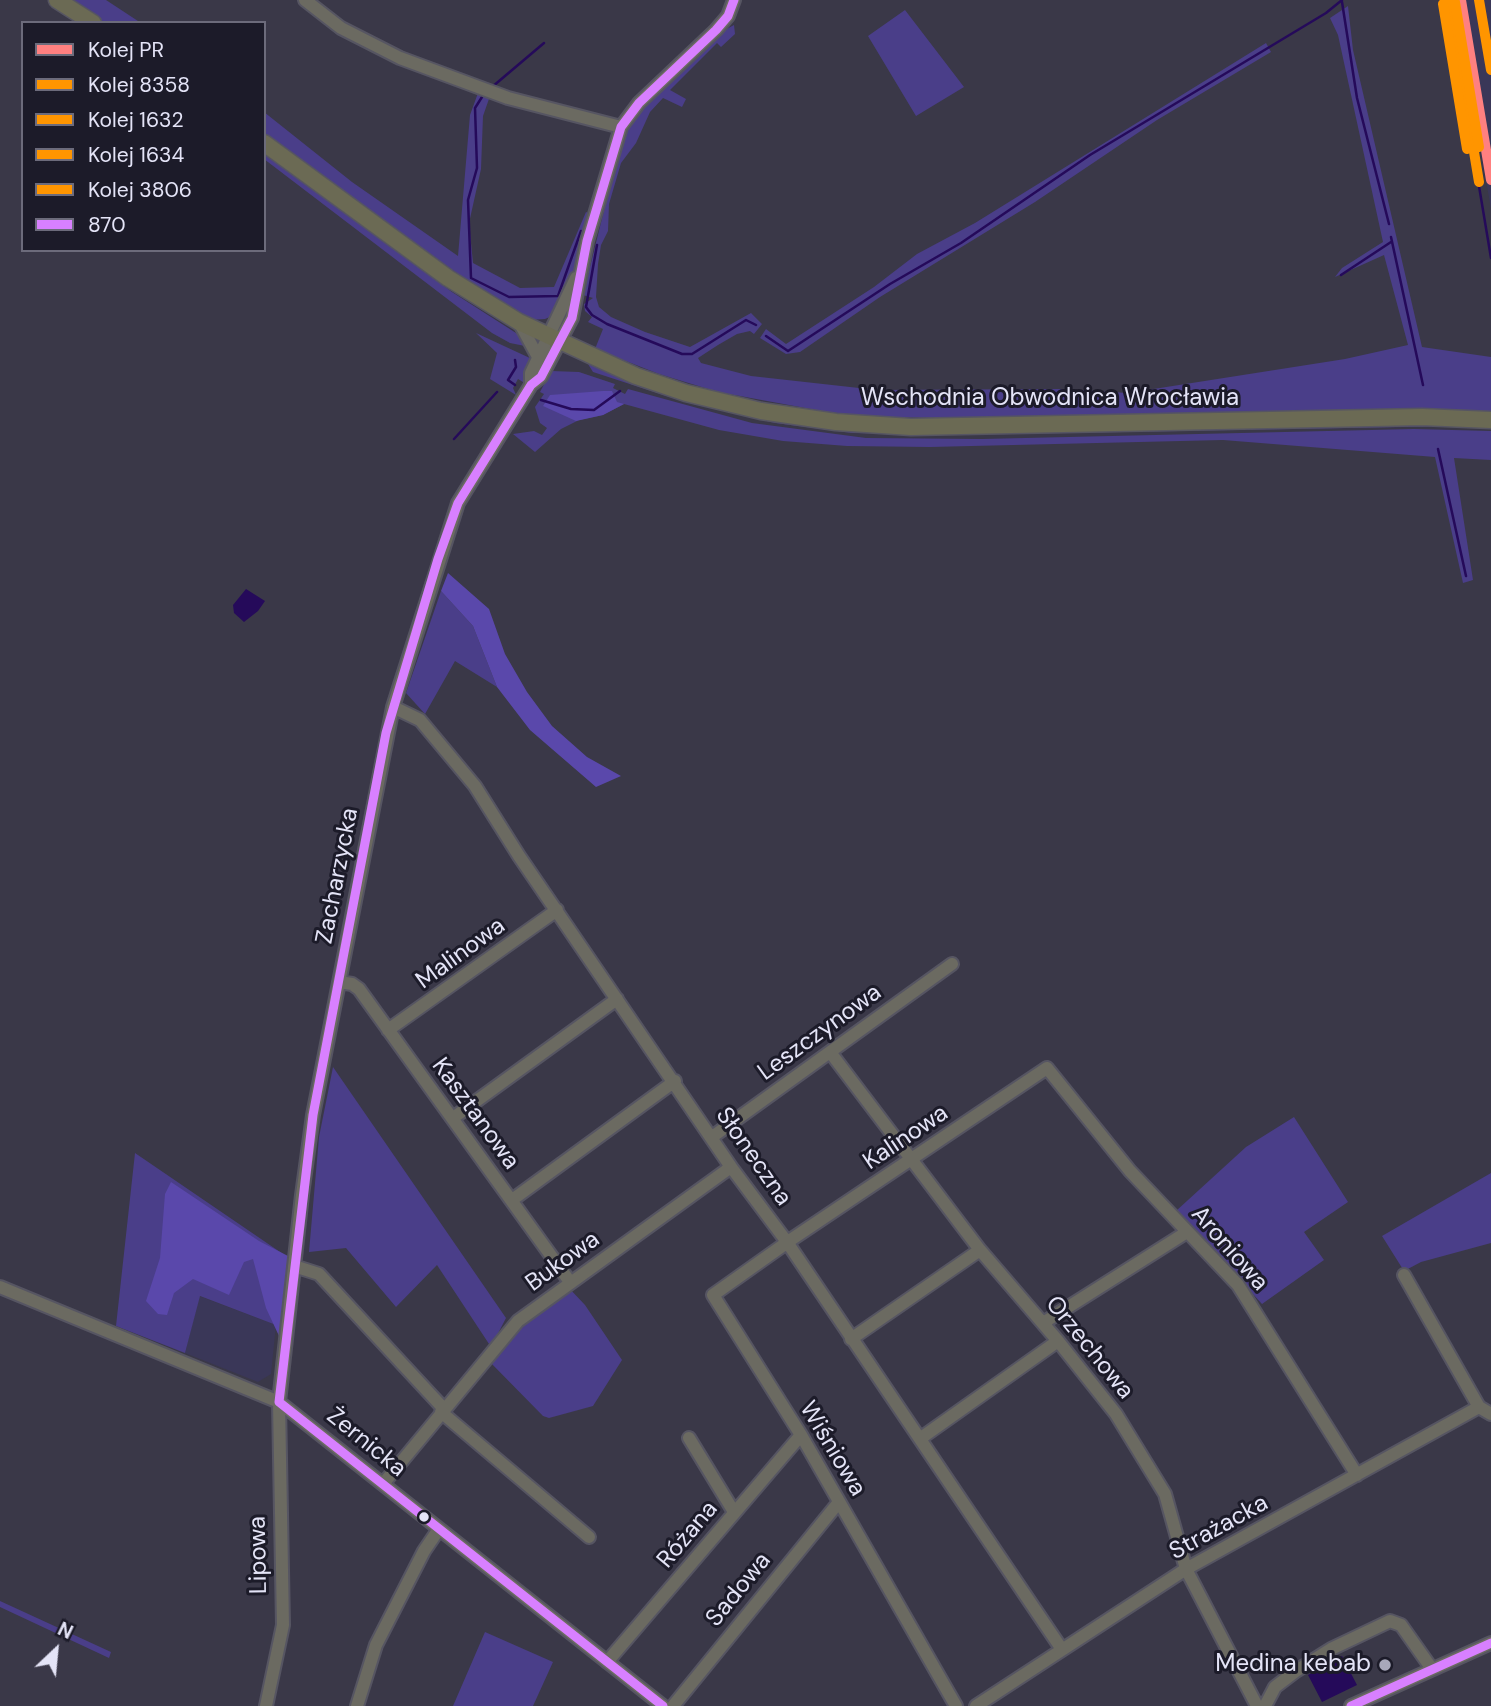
<!DOCTYPE html>
<html>
<head>
<meta charset="utf-8">
<style>
	body { margin:0 }
	#map { position:relative; width:1491px; height:1706px; overflow:hidden; background:#3a3848; font-family:"DM Sans",sans-serif }
	canvas { display:block }
	.legend { position:absolute; left:21px; top:21px; width:245px; height:231px; box-sizing:border-box; background:#1c1b29; border:2px solid #6c6b7b; margin:0; padding:9px 12px; list-style:none; font-size:21px; color:#e4e4f7 }
	.legend li { display:flex; align-items:center; gap:14px; height:35px }
	.legend b { width:35px; border:2px solid #6c6b7b }
	.north { position:absolute; left:21px; top:1615px; width:70px; height:70px; -webkit-text-stroke:5px #1c1b29; paint-order:stroke; rotate:26deg; font-size:19px; font-weight:700; line-height:28px; text-align:center; color:#e4e4f7 }
	.north::after { content:''; display:block; margin:auto; width:24px; height:32px; background:#e4e4f7; clip-path:polygon(50% 0,100% 100%,50% 72%,0 100%) }
</style>
</head>
<body>
<div id="map">
<canvas width="1491" height="1706"></canvas>
<ul class="legend">
<li><b style="height:9px;background:#ff8080"></b>Kolej PR</li>
<li><b style="height:9px;background:#ff9500"></b>Kolej 8358</li>
<li><b style="height:9px;background:#ff9500"></b>Kolej 1632</li>
<li><b style="height:9px;background:#ff9500"></b>Kolej 1634</li>
<li><b style="height:9px;background:#ff9500"></b>Kolej 3806</li>
<li><b style="height:9px;background:#d880ff"></b>870</li>
</ul>
<div class="north">N</div>
</div>
<script>
const ctx = document.querySelector('canvas').getContext('2d');
ctx.lineJoin = 'round';
function fillPath(path, color) { ctx.fillStyle = color; ctx.fill(path, 'evenodd'); }
const poly = rows => new Path2D(rows.map(r => 'M' + r).join(''));
function stroke(path, color, width, dash) { ctx.strokeStyle = color; ctx.lineWidth = width; ctx.lineCap = dash ? 'butt' : 'round'; ctx.setLineDash(dash || []); ctx.stroke(path); }
function label(font, color, halo, rows, align = 'center') {
  ctx.font = font + ' "DM Sans",sans-serif'; ctx.lineWidth = 6; ctx.setLineDash([]); ctx.textBaseline = 'middle'; ctx.strokeStyle = halo; ctx.fillStyle = color; for (const [text, x, y, turn = 0] of rows) {
    ctx.save(); ctx.translate(x, y); ctx.rotate((+turn || 0) * Math.PI / 180); ctx.textAlign = isNaN(turn) ? turn : align; if (halo) ctx.strokeText(text, 0, 0); ctx.fillText(text, 0, 0); ctx.restore();
  }
}
fillPath(poly([
	[1454,0,1491,0,1491,209],
	[199,1296,276,1325,271,1374,258,1382,185,1353]
]), '#3a3758');
fillPath(poly([
	[68,0,106,0,141,23,103,23],
	[1348,6,1353,50,1422,347,1491,357,1491,414,997,419,881,417,827,412,718,392,659,374,595,349,603,329,588,322,592,317,585,311,584,304,593,298,583,295,623,134,641,108,721,32,734,25,735,34,721,47,717,43,670,90,686,99,682,107,663,98,650,112,636,143,621,163,609,204,608,231,601,245,598,264,596,297,599,307,611,317,645,332,690,347,751,313,762,324,754,334,750,331,737,334,718,345,698,358,701,363,751,376,877,390,1060,389,1128,393,1345,359,1408,345,1384,255,1335,277,1342,268,1383,242,1338,35,1330,18],
	[905,10,964,87,916,116,868,36],
	[1266,43,1271,52,1157,120,1035,202,880,297,800,352,786,354,760,338,766,329,786,344,874,287,917,254,975,223],
	[478,93,490,96,483,116,481,169,469,223,473,263,520,288,554,287,586,212,591,214,574,270,552,316,545,319,530,320,472,284,264,135,264,112,352,182,458,256,470,115],
	[264,153,452,292,516,333,530,347,510,343,492,333,264,159],
	[476,333,532,359,523,382,518,379,513,388,516,395,490,379,497,353],
	[588,364,640,385,771,420,851,431,1387,424,1459,426,958,435,852,433,775,423,685,402,593,372],
	[551,371,579,372,615,384,613,388,625,394,628,389,752,423,866,438,982,439,1414,429,1491,431,1491,460,1454,458,1473,580,1463,583,1435,457,1223,440,930,447,847,446,783,441,719,430,624,404,603,415,579,420,561,429,535,452,513,434,534,431,542,435,547,428,540,423,535,407,544,394,540,392],
	[441,591,473,626,497,687,455,661,425,714,406,693],
	[333,1067,506,1318,491,1347,437,1265,396,1307,346,1248,309,1252,319,1137],
	[1294,1117,1348,1202,1304,1232,1324,1260,1262,1304,1176,1211,1246,1147],
	[135,1153,283,1254,276,1325,200,1296,185,1353,116,1326],
	[1491,1173,1491,1243,1421,1262,1404,1271,1382,1236],
	[568,1287,585,1305,622,1360,593,1406,549,1418,543,1416,488,1360,524,1320],
	[0,1601,111,1652,109,1658,0,1607],
	[485,1632,553,1662,533,1706,453,1706]
]), '#4a3e89');
fillPath(poly([
	[603,391,612,391,617,402,624,404,603,415,576,421,543,406,550,395],
	[448,573,489,609,505,654,527,692,552,726,587,757,621,776,596,787,530,730,497,687,473,626,441,591],
	[171,1182,259,1241,288,1256,281,1335,279,1336,266,1308,253,1259,244,1262,229,1295,193,1279,174,1293,167,1315,158,1314,146,1301,160,1258,165,1194]
]), '#5a48ab');
fillPath(poly([
	[246,589,265,601,258,611,244,622,234,613,233,605],
	[1342,1656,1357,1685,1322,1702,1308,1675]
]), '#250a5a');
stroke(poly([
	[1448,0,1491,258],
	[1342,2,1357,98,1389,224],
	[492,87,544,43],
	[482,97,475,108,477,168,468,200,471,278,509,297,558,296,581,231],
	[1391,237,1423,385],
	[597,245,586,307,592,315,607,324,682,354,692,354,746,320,756,325],
	[1341,275,1391,242],
	[766,336,788,351,890,284,961,243,1090,155,1326,13,1342,0],
	[515,385,508,380,516,367,515,360],
	[541,400,571,409,594,410,620,391],
	[454,439,497,392],
	[1438,449,1466,576]
]), '#250a5a', 2.5);
const minor = poly([
	[305,0,341,28,400,58,508,98,621,127],
	[519,322,538,357],
	[531,385,531,373,576,278],
	[393,707,420,720,475,786,519,856,731,1167,787,1242,1061,1648],
	[339,982,352,984,359,989,570,1282],
	[388,1030,557,910],
	[830,1052,980,1250,1058,1341,1116,1414,1165,1494,1186,1569,1257,1706],
	[453,1118,617,999],
	[712,1137,952,964],
	[512,1200,675,1081],
	[294,1266,319,1274,444,1409],
	[1404,1275,1479,1407],
	[0,1287,279,1402,663,1706],
	[1043,1323,1187,1232],
	[851,1339,980,1250],
	[441,1412,589,1537],
	[689,1438,734,1512],
	[921,1438,1058,1341],
	[383,1484,518,1321,731,1167],
	[607,1662,801,1435],
	[266,1706,283,1625,279,1402,302,1195,313,1115,393,707,458,503,531,385,541,377,572,318,587,241,621,127,639,103,716,30,728,16,734,0],
	[357,1706,376,1645,424,1551,439,1529],
	[673,1706,839,1502],
	[956,1706,801,1435,713,1295,792,1239,1047,1068,1130,1171,1238,1285,1357,1475],
	[976,1706,1186,1569,1479,1407,1491,1414],
	[1265,1706,1275,1687,1296,1671,1331,1649,1390,1621,1401,1625,1432,1669],
	[1351,1706,1491,1643]
]);
const major = poly([
	[57,0,93,23],
	[264,143,448,278,519,322,636,376,686,393,761,411,836,422,911,427,1422,417,1491,420]
]);
stroke(minor, '#565562', 16);
stroke(major, '#565562', 19);
stroke(minor, '#6b6a61', 12);
stroke(major, '#6b6a54', 16);
stroke(poly([
	[279,1402,313,1115,386,733,438,559,458,503,531,385,541,377,572,318,587,241,621,127,639,103,716,30,728,16,734,0],
	[279,1402,663,1706],
	[1351,1706,1491,1643]
]), '#d880ff', 9);
stroke(poly([
	[1461,0,1491,180]
]), '#ff8080', 10);
stroke(poly([
	[1449,2,1479,182]
]), '#ff9500', 10);
stroke(poly([
	[1455,2,1479,147]
]), '#ff9500', 10);
stroke(poly([
	[1479,0,1491,70]
]), '#ff9500', 10);
stroke(poly([
	[1443,4,1467,149]
]), '#ff9500', 10);
for (const [x, y, r, color] of [
	[424,1517,6,"#e4e4f7"],
	[1385,1665,7,"#a8a8ba"]
]) { const dot = new Path2D(); dot.arc(x, y, r, 0, 2 * Math.PI); ctx.fillStyle = color; ctx.fill(dot); stroke(dot, '#1c1b29', 2.5); }
label('24px', '#e4e4f7', '#1c1b29', [
	["Wschodnia Obwodnica Wrocławia",1050,399],
	["Zacharzycka",338,876,-79],
	["Malinowa",461,954,-36],
	["Leszczynowa",820,1033,-36],
	["Kasztanowa",475,1114,54],
	["Kalinowa",906,1138,-34],
	["Słoneczna",753,1157,55],
	["Aroniowa",1229,1249,49],
	["Bukowa",563,1262,-36],
	["Orzechowa",1089,1348,51],
	["Żernicka",366,1443,39],
	["Wiśniowa",832,1449,59],
	["Strażacka",1219,1528,-29],
	["Różana",688,1535,-50],
	["Lipowa",259,1555,-91],
	["Sadowa",739,1590,-51]
]);
label('24px', '#e4e4f7', '#1c1b29', [
	["Medina kebab",1371,1665]
], 'right');
</script>
</body>
</html>
